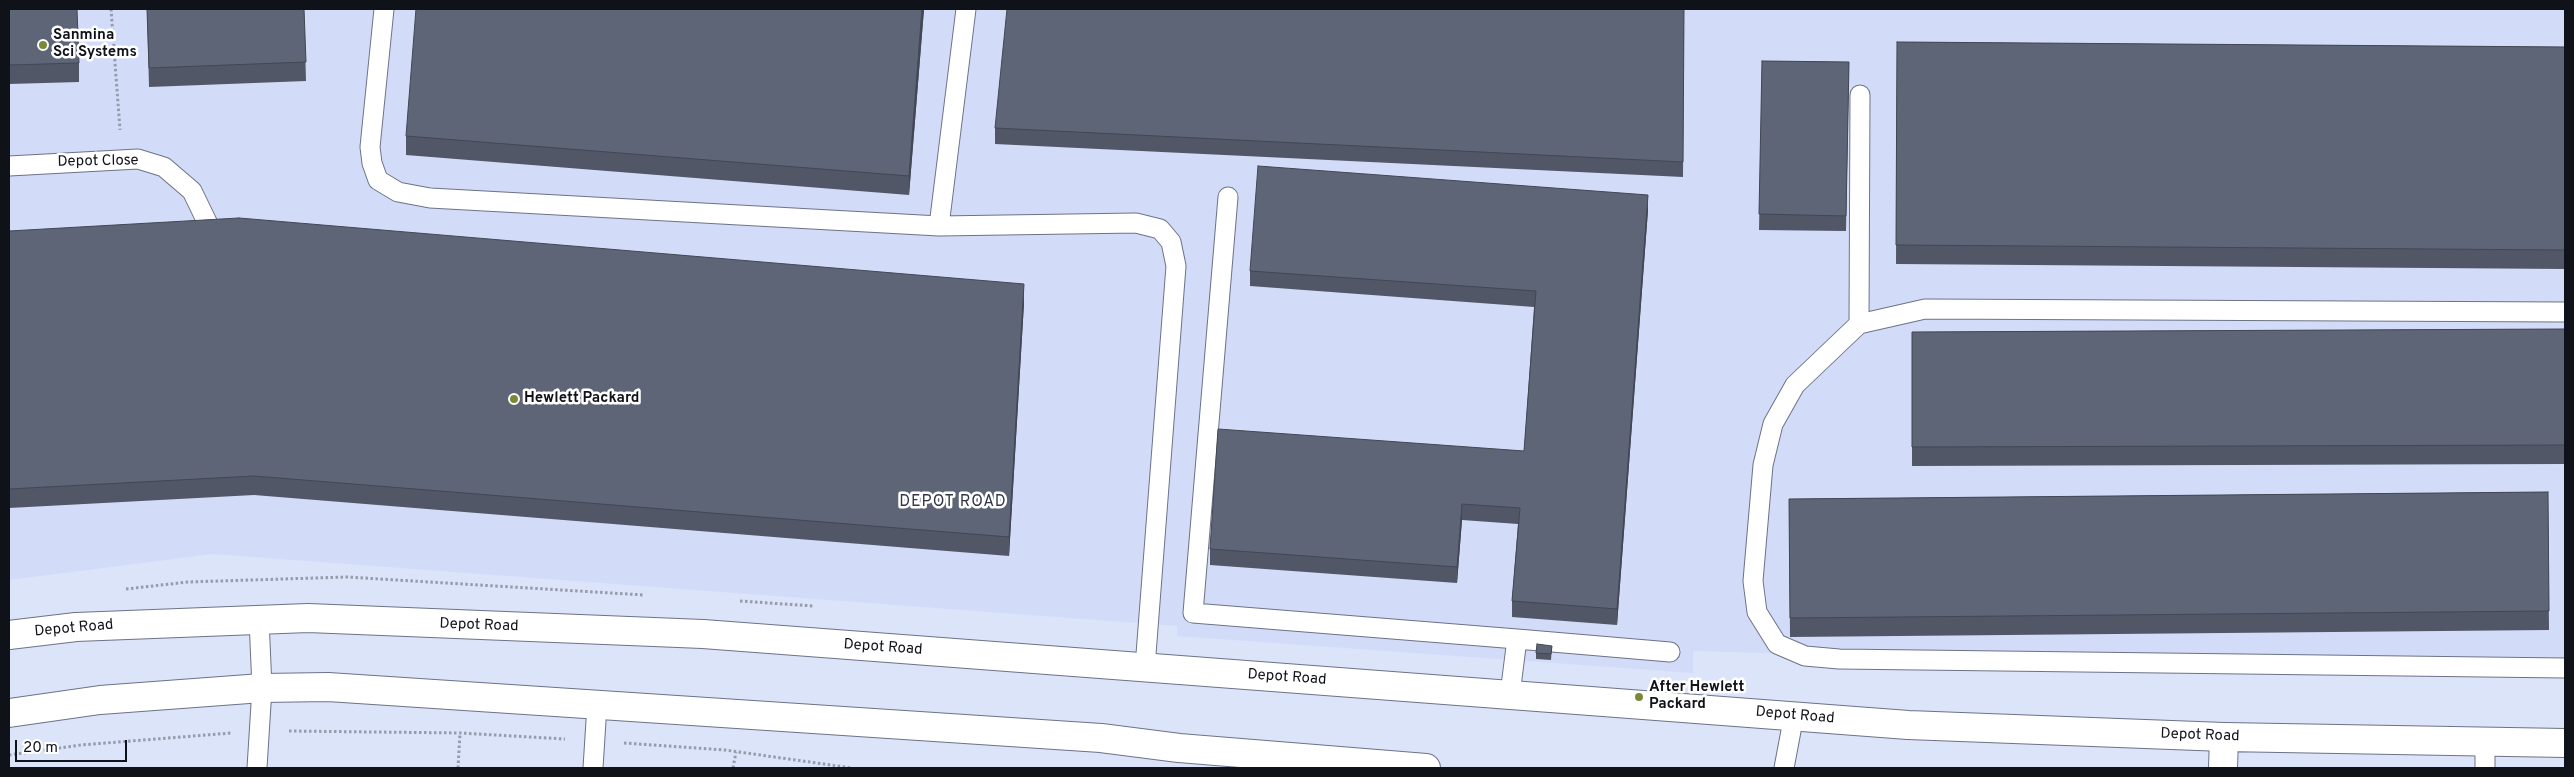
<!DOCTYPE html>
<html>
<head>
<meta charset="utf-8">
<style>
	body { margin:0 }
	#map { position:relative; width:2574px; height:777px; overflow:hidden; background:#dbe4f9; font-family:Overpass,sans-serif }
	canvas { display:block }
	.frame { position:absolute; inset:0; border:10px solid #101219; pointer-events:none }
	.scale { position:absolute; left:15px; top:740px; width:112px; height:22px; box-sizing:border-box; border:2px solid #101219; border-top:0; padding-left:6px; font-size:15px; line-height:18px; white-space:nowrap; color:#101219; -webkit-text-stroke:4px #fff; paint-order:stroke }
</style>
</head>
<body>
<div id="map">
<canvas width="2574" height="777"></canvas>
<div class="frame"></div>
<div class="scale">20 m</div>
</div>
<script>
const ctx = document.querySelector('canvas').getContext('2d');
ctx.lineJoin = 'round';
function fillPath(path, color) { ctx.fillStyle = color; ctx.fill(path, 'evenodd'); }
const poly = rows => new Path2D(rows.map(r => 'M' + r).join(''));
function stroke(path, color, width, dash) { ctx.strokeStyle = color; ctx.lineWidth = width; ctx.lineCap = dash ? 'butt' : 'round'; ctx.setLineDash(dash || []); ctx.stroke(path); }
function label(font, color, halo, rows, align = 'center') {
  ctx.font = font + ' Overpass,sans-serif'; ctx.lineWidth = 5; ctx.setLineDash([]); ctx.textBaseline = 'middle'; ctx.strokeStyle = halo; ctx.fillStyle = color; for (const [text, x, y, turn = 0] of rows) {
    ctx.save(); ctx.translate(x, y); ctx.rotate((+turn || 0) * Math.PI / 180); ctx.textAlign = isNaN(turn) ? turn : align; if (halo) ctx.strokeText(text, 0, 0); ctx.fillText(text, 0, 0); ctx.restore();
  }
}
fillPath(poly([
	[9,9,2565,9,2565,674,1693,651,1693,673,1177,636,1177,626,213,554,9,580]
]), '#d2dcf9');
const service = poly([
	[384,9,370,147,372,163,378,180,398,192,430,198,939,226,1136,223,1160,229,1171,242,1176,266,1145,667],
	[9,166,138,159,164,167,192,191,208,224,208,233],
	[1228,197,1193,613,1517,639,1510,694],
	[939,226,966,9],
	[2565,312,1925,309,1859,324,1795,385,1773,424,1763,465,1753,581,1757,612,1777,644,1805,656,1839,659,2565,668],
	[1859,324,1860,95],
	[1517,639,1670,652],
	[257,768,262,688,259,619],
	[593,768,597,705],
	[1784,768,1794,715],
	[2485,768,2485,741]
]);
const minor = poly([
	[9,635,76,627,308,618,703,634,1908,725,2224,737,2565,743],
	[9,713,100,700,262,688,328,687,1101,738,1179,748,1426,768],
	[2223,768,2224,737]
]);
stroke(service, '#6c7386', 21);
stroke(minor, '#6c7386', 30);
stroke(poly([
	[111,9,120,130],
	[126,589,188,582,347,577,644,595],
	[740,601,813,606],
	[289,731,460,733,565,739],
	[624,743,725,750,852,768],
	[9,755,81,745,231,733],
	[458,768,460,733],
	[733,768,736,752]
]), '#959cac', 3, [2.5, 2.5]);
stroke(service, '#fff', 19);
stroke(minor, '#fff', 28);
fillPath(poly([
	[9,9,79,63,79,82,9,84],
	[147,9,304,9,306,81,149,87],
	[924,9,909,195,406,155,406,136],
	[1684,9,1683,177,995,144,995,128],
	[1897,42,2565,47,2565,269,1896,264],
	[1762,61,1849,62,1846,231,1759,230],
	[1648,210,1617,625,1512,617,1512,601,1518,524,1462,520,1457,583,1210,565,1210,549,1524,451,1534,307,1250,286,1250,271],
	[9,231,1024,303,1009,556,254,495,9,508],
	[2565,329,2565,464,1912,466,1912,332],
	[2548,492,2549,630,1790,637,1789,499],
	[1552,646,1551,660,1536,659,1536,653]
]), '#515766');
fillPath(poly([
	[922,9,924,9,909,195,909,176],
	[1648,195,1648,210,1617,625,1617,609],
	[1024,284,1024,303,1009,556,1009,537],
	[1462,504,1462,520,1457,583,1457,567]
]), '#424753');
const building = poly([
	[9,9,77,9,79,63,9,65,9,9],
	[147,9,304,9,306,62,149,68,147,9],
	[416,9,922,9,909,176,406,136,416,9],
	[1007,9,1684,9,1683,162,995,128,1007,9],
	[1897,42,2565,47,2565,250,1896,245,1897,42],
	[1762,61,1849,62,1846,216,1759,214,1762,61],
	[1258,166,1648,195,1617,609,1512,601,1520,508,1462,504,1457,567,1210,549,1218,429,1524,451,1536,291,1250,271,1258,166],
	[239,218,1024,284,1009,537,254,476,9,489,9,231,239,218],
	[2565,329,2565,445,1912,447,1912,332,2565,329],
	[2548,492,2549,611,1790,618,1789,499,2548,492],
	[1537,644,1552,646,1551,654,1536,653,1537,644]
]);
fillPath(building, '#5e6577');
stroke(building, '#424753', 1);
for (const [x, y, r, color] of [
	[43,45,5,"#798938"],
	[514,399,5,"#798938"],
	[1639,697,5,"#798938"]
]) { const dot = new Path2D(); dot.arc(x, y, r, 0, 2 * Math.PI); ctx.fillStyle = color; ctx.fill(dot); stroke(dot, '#fff', 2); }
label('bold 15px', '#101219', '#fff', [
	["Sanmina",53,36],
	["Sci Systems",53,53],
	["Hewlett Packard",524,399],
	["After Hewlett",1649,688],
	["Packard",1649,705]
], 'left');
label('15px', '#101219', '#fff', [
	["Depot Close",98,162,-1],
	["Depot Road",479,626,2],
	["Depot Road",74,629,-5],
	["Depot Road",883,648,4],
	["Depot Road",1287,678,4],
	["Depot Road",1795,716,5],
	["Depot Road",2200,736,2]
]);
ctx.letterSpacing = '1px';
label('16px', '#303646', '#fff', [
	["DEPOT ROAD",953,503]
]);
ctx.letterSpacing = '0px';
</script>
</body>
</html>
